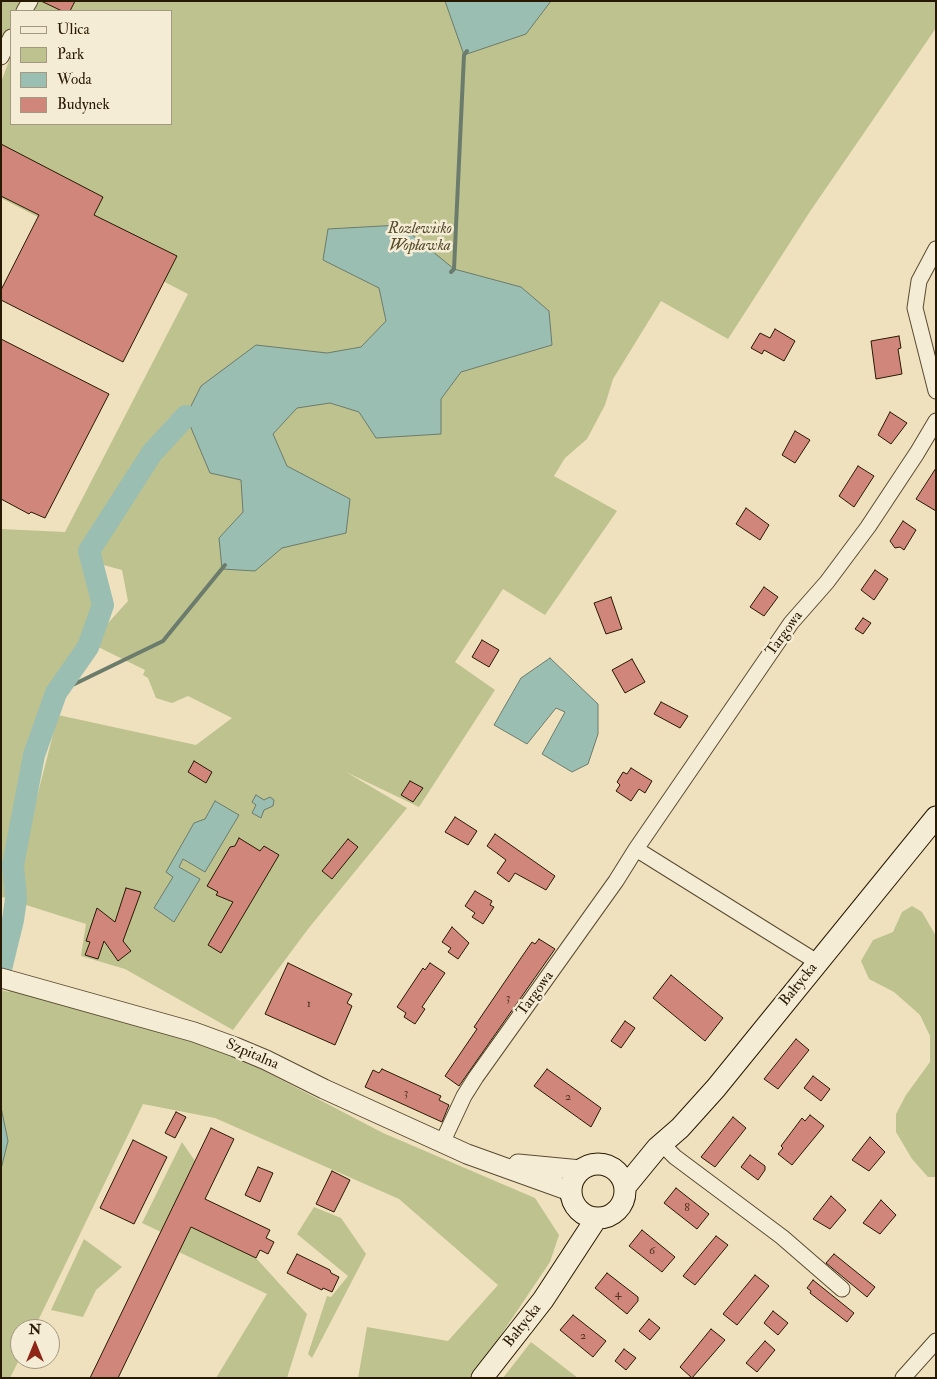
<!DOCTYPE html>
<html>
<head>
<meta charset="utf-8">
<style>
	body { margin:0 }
	#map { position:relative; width:937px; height:1379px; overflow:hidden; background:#efe1be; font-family:"IM FELL Double Pica",serif }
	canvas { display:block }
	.frame { position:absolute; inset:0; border:2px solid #281902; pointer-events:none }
	.legend { position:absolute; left:10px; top:10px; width:162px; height:115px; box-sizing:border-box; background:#f5ecd5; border:1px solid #a39881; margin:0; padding:6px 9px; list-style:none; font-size:15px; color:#281902 }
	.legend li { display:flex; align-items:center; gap:10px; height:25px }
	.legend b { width:25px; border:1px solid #a39881 }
	.north { position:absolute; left:10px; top:1319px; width:50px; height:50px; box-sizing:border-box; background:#f5ecd5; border:1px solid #a39881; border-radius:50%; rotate:0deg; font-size:14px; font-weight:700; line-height:20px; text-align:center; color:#281902 }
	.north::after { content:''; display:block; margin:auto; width:18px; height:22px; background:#8f2418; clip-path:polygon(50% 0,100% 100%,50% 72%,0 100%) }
</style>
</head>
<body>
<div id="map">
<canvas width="937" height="1379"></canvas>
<div class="frame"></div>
<ul class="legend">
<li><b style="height:6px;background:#f5ecd5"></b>Ulica</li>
<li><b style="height:14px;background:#bdc28f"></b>Park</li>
<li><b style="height:14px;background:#9abeb2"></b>Woda</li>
<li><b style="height:14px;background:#d1867c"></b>Budynek</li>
</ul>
<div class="north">N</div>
</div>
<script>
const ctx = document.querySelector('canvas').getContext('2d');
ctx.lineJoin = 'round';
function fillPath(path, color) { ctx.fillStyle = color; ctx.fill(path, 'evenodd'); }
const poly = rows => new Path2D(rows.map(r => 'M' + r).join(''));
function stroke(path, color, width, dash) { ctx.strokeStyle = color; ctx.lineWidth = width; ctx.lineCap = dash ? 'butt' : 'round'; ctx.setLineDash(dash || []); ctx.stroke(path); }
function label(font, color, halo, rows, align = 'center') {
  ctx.font = font + ' "IM FELL Double Pica",serif'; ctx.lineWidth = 5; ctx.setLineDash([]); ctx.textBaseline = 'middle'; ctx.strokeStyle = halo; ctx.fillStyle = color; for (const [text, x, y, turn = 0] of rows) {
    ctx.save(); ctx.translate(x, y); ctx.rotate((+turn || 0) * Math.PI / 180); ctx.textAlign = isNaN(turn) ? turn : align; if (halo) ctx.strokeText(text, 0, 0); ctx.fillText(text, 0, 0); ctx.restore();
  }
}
fillPath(poly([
	[1,1,936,1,936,28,809,213,728,339,661,301,613,379,605,405,587,439,565,458,554,476,617,511,545,615,503,589,455,662,495,690,419,807,346,772,407,808,308,929,233,1030,125,969,81,956,86,924,23,904,20,863,58,715,196,745,232,718,188,696,172,703,156,698,148,678,143,675,145,670,90,643,128,601,122,570,92,562,103,605,88,647,56,693,34,755,13,865,16,899,1,897,1,529,65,532,188,294,1,198,1,82,11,56,11,124,171,124,171,11,11,11,11,40,1,34],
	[912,906,922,912,936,936,936,1177,928,1177,912,1159,896,1132,896,1114,906,1095,930,1062,930,1036,920,1015,894,992,869,979,861,961,873,940,893,932,902,912],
	[8,985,159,1023,249,1063,383,1133,535,1198,559,1235,550,1262,472,1378,358,1378,367,1327,448,1341,498,1285,399,1199,215,1118,143,1104,34,1329,20,1329,20,1358,10,1378,1,1378,1,990,9,992],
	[182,1142,195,1161,161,1232,142,1223],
	[314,1207,341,1218,366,1254,312,1358,308,1354,327,1296,331,1297,348,1276,297,1234],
	[192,1225,206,1234,256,1258,307,1314,287,1378,216,1378,267,1294,179,1252],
	[84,1239,122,1267,96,1290,83,1317,51,1310],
	[531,1342,578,1378,503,1378]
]), '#bdc28f');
const water = poly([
	[445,1,551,1,526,34,464,55,445,1],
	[400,225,454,269,521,287,549,311,552,345,461,372,441,399,441,434,376,438,359,412,330,403,297,408,273,434,287,466,350,499,346,533,282,548,255,571,222,569,219,538,243,512,241,480,210,473,186,416,201,386,256,345,327,353,361,347,386,321,379,288,323,260,328,229,400,225],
	[550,658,598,704,598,734,588,764,572,772,542,754,565,712,556,708,527,744,494,725,521,678,550,658],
	[256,795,264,800,270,797,274,800,273,806,264,810,261,818,252,813,256,805,252,802,256,795],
	[215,801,239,815,205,872,183,859,179,867,200,879,174,922,154,908,173,877,166,872,194,823,205,819,215,801],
	[1,1107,8,1141,1,1169,1,1107]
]);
fillPath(water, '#9abeb2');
stroke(water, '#6c7c6c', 1);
stroke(poly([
	[451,272,454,269,464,55,467,51],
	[56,693,163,641,225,565]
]), '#6c7c6c', 4);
stroke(poly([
	[2,965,13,920,16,899,13,865,34,755,56,693,88,647,103,605,89,551,152,453,186,416]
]), '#9abeb2', 22);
const building = poly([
	[41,1,75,1,70,11,62,11,41,1],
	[1,144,103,197,94,215,177,256,123,362,1,300,1,290,39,215,1,196,1,144],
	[775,329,795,341,784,361,764,350,762,354,751,348,760,333,770,338,775,329],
	[899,336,901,348,898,349,902,374,876,379,871,341,899,336],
	[1,339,109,394,45,518,31,512,29,514,1,499,1,339],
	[890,412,907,423,891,444,878,435,890,412],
	[795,431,810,440,795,463,782,455,795,431],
	[858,466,874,476,854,507,839,496,858,466],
	[936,468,936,511,916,499,936,468],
	[746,508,769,525,760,540,736,524,746,508],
	[903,521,916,530,904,550,900,547,895,548,890,541,903,521],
	[875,570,888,579,874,600,861,590,875,570],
	[764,587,778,597,764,616,750,607,764,587],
	[611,597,622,629,606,634,594,603,611,597],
	[863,618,871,623,863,634,855,629,863,618],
	[482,640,499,650,489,667,472,657,482,640],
	[632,659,645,682,625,693,612,670,632,659],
	[661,702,688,716,680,728,654,714,661,702],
	[194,761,212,772,206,783,188,772,194,761],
	[631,768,652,781,645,793,639,789,631,801,616,791,620,785,617,782,623,772,627,774,631,768],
	[410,781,423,788,413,802,401,795,410,781],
	[455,817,477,831,468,845,445,832,455,817],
	[495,834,555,876,546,890,515,873,509,882,497,873,506,860,487,846,495,834],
	[239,838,260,851,264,846,279,855,221,953,208,945,233,902,216,895,218,892,207,886,230,847,235,846,239,838],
	[348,839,358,847,332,879,322,871,348,839],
	[126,888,141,892,123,941,131,951,118,961,104,941,98,959,85,955,90,942,86,941,97,908,115,922,126,888],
	[475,891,492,901,490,905,494,907,483,924,472,917,475,913,465,906,475,891],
	[452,927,469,943,458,959,448,952,451,948,442,942,452,927],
	[539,939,555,949,459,1086,445,1076,477,1029,474,1027,523,955,532,942,535,944,539,939],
	[288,963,352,994,347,1003,352,1006,335,1045,265,1014,288,963],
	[430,963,445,973,422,1007,425,1009,415,1024,404,1017,406,1013,397,1007,423,968,425,970,430,963],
	[671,975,723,1018,705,1041,653,998,671,975],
	[625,1021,635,1028,621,1048,611,1041,625,1021],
	[796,1039,809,1050,778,1089,764,1079,796,1039],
	[382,1069,441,1096,439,1100,449,1105,442,1122,365,1087,373,1070,379,1073,382,1069],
	[547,1069,601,1108,591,1127,534,1086,547,1069],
	[813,1076,830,1089,821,1101,804,1088,813,1076],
	[176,1112,186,1117,175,1138,165,1133,176,1112],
	[810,1115,824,1126,792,1165,778,1154,783,1148,781,1146,802,1118,805,1121,810,1115],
	[733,1117,746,1128,715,1167,701,1157,733,1117],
	[211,1128,234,1139,205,1199,270,1230,266,1238,274,1242,268,1254,260,1250,256,1258,191,1227,118,1378,90,1378,211,1128],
	[870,1137,885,1152,869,1171,852,1160,870,1137],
	[133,1140,167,1157,134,1224,100,1208,133,1140],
	[750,1155,765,1166,765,1170,758,1180,741,1167,750,1155],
	[258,1167,273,1173,260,1202,245,1195,258,1167],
	[332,1171,350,1180,334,1212,316,1204,332,1171],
	[676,1188,709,1214,697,1229,664,1203,676,1188],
	[831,1196,846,1210,830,1229,813,1219,831,1196],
	[881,1200,896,1215,880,1234,863,1223,881,1200],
	[642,1230,675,1257,662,1272,629,1246,642,1230],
	[716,1236,728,1245,695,1285,683,1276,716,1236],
	[297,1254,330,1270,331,1273,339,1277,332,1292,323,1288,322,1290,287,1273,297,1254],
	[834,1254,875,1287,867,1297,826,1263,834,1254],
	[607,1273,638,1297,638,1301,627,1314,595,1288,607,1273],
	[755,1275,769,1286,737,1325,723,1314,755,1275],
	[813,1280,854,1313,847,1322,810,1293,811,1291,807,1288,813,1280],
	[773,1311,788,1323,778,1335,764,1323,773,1311],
	[573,1315,606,1341,593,1357,560,1330,573,1315],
	[649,1319,660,1328,650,1340,639,1331,649,1319],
	[711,1329,725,1340,692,1378,680,1367,711,1329],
	[765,1341,775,1350,757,1372,746,1363,765,1341],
	[624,1349,636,1358,626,1370,615,1361,624,1349]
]);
fillPath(building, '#d1867c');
stroke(building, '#281902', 1);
const minor = poly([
	[24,11,30,1],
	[1,57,11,37],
	[936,249,919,281,915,308,936,391],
	[636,849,791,623,827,582,868,527,917,453,936,421],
	[442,1143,464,1096,476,1077,616,881,636,849,817,962],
	[662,1144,675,1157,782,1237,842,1289],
	[903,1378,936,1341]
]);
const tertiary = poly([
	[1,978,194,1032,235,1047,266,1060,324,1089,467,1154,570,1191],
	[518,1164,581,1170]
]);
const secondary = poly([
	'571 1191a27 27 0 1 1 54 0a27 27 0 1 1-54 0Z',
	[625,1187,657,1148,680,1128,716,1088,936,817],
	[482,1378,543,1300,596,1219]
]);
stroke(minor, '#5a4b31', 17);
stroke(tertiary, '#5a4b31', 21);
stroke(secondary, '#281902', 23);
stroke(minor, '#f5ecd5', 15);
stroke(tertiary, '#f5ecd5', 19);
stroke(secondary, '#f5ecd5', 21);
label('12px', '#523420', null, [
	["3",508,998],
	["1",309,1004],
	["3",406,1093],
	["2",568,1097],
	["8",687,1208],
	["6",652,1251],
	["4",618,1294],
	["2",583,1336]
]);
label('italic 15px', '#554c2c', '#f5ecd5', [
	["Rozlewisko",420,230],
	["Wopławka",420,247]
]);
label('15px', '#281902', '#f5ecd5', [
	["Targowa",785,634,-54],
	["Bałtycka",799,985,-51],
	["Targowa",536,994,-54],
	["Szpitalna",252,1055,23],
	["Bałtycka",523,1326,-52]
]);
</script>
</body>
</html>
